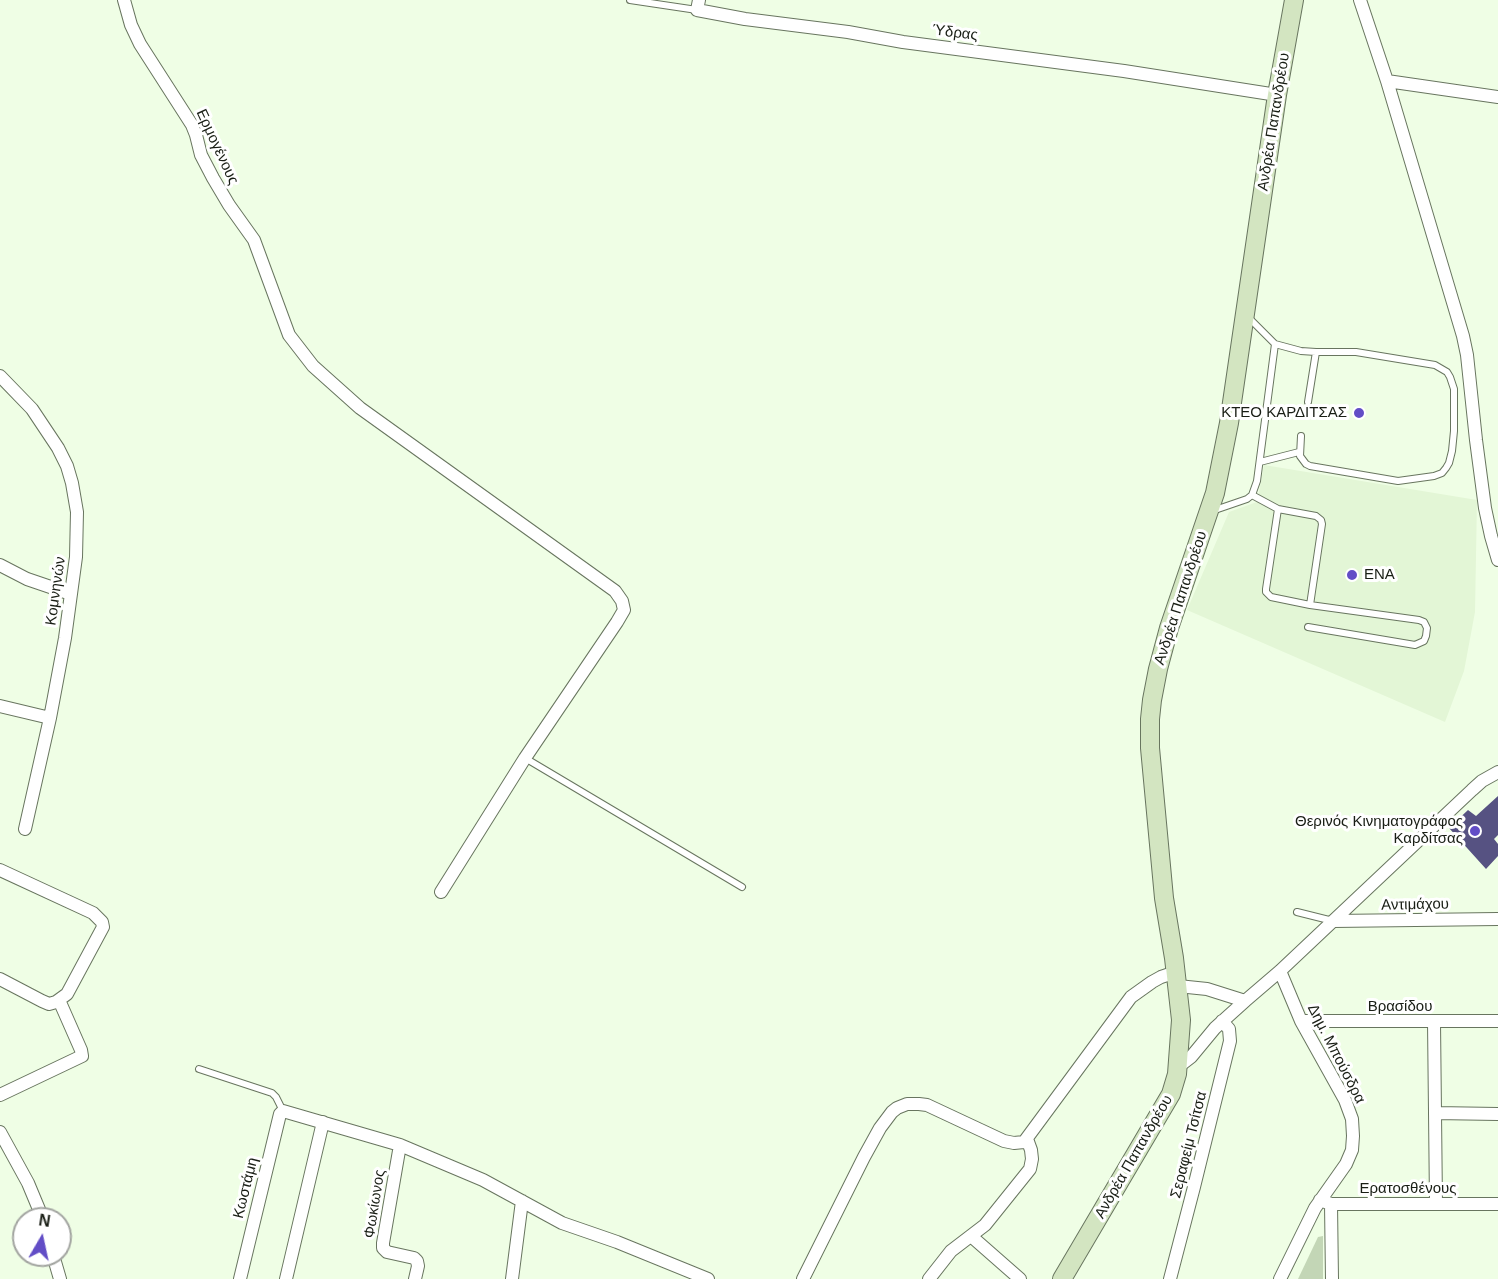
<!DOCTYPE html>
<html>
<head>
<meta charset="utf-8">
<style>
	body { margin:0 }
	#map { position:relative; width:1498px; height:1279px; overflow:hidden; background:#effee5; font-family:Helvetica,sans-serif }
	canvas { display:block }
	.north { position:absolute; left:12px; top:1207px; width:60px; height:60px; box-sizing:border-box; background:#fff; border:2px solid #a3a5a1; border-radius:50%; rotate:9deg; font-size:16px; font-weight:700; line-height:24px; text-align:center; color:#191e15 }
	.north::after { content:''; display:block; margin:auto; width:21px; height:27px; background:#624dc6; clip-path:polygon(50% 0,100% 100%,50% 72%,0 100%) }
</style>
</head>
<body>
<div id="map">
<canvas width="1498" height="1279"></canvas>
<div class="north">N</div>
</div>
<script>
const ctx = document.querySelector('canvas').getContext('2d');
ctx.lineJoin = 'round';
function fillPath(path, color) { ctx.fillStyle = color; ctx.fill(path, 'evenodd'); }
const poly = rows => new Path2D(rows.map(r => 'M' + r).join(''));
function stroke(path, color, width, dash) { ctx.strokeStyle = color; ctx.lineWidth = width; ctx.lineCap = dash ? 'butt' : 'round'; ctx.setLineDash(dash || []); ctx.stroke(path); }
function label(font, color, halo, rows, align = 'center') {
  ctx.font = font + ' Helvetica,sans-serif'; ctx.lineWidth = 6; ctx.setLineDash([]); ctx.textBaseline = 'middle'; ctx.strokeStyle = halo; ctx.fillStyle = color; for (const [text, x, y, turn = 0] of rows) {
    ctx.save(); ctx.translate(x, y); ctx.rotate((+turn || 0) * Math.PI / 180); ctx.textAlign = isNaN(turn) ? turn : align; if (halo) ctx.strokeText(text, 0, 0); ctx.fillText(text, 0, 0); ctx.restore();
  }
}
fillPath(poly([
	[1264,465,1477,500,1475,612,1464,671,1445,722,1187,610,1229,512,1257,502]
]), '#e3f6d6');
fillPath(poly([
	[1323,1236,1323,1279,1298,1279,1318,1237]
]), '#c3d6b6');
fillPath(poly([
	[1498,796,1498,835,1494,839,1498,844,1498,856,1486,869,1449,828,1468,810,1476,816]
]), '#565282');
const service = poly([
	[630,0,697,10],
	[1275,344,1301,351,1316,352,1356,352,1435,365,1447,372,1450,377,1454,389,1454,431,1452,451,1449,463,1446,468,1442,473,1434,476,1398,481,1310,466,1306,464,1300,456,1301,436],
	[1308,402,1316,352],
	[1260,462,1299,452],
	[1252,495,1278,509,1316,516,1321,520,1322,524,1310,605],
	[1278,509,1266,589,1266,592,1271,597,1310,605,1419,620,1424,622,1427,628,1426,636,1424,641,1415,645,1308,627],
	[1212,511,1247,499,1252,495,1257,481,1275,344,1247,316],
	[525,758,742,887],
	[1297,912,1333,921],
	[199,1069,272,1093,276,1097,283,1111]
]);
const minor = poly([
	[124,0,131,25,140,44,192,125,196,135,201,155,213,178,229,205,254,240,289,335,313,366,360,408,615,591,622,601,624,610,617,622,525,758,441,892],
	[699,0,697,10,745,19,848,32,903,42,1124,71,1277,95],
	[1360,0,1387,81,1463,336,1467,355,1476,440,1485,508,1491,536,1498,560],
	[1387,81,1498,97],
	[0,376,32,409,58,448,67,466,72,483,77,512,76,557,65,638,50,718,25,829],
	[0,565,27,579,71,594],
	[0,706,50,718],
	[0,870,93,913,102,922,103,927,67,994,56,1002,49,1004,42,1001,0,979],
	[1333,921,1498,919],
	[1178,986,1207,989,1245,1001,1280,971,1472,790,1482,781,1498,772],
	[1301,1021,1498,1021],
	[1434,1022,1436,1204],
	[1178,1067,1191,1057,1215,1028,1245,1001],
	[0,1095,82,1056,81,1050,59,1000],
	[1435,1113,1498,1114],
	[0,1132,28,1183,43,1219],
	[400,1145,383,1243,383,1248,387,1252,414,1258,417,1261,418,1266,415,1279],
	[1320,1200,1331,1204,1498,1204],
	[1331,1204,1332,1279],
	[971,1236,1020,1279],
	[53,1255,60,1279],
	[240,1279,280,1114,283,1111,400,1145,483,1180,562,1223,617,1242,708,1279],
	[286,1279,323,1122],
	[512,1279,522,1201],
	[803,1279,864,1157,880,1128,892,1112,897,1108,907,1104,919,1104,927,1105,1004,1141,1014,1143,1024,1142,1131,997,1152,982,1161,977,1176,972],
	[929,1279,951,1251,985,1225,1030,1169,1032,1159,1031,1150,1027,1139],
	[1170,1279,1194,1187,1230,1041,1229,1029,1222,1021],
	[1280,1279,1315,1208,1346,1164,1352,1150,1353,1136,1352,1119,1345,1100,1301,1021,1280,971]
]);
const secondary = poly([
	[1062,1279,1171,1094,1177,1074,1181,1020,1174,958,1164,898,1150,748,1150,719,1152,700,1158,669,1169,628,1215,493,1229,423,1277,95,1294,0]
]);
stroke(service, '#68755f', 8);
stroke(minor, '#68755f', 14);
stroke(secondary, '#68755f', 20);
stroke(service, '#fff', 6);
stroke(minor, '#fff', 12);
stroke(secondary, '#d3e5c1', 18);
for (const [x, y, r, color] of [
	[1359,413,6,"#624dc6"],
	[1352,575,6,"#624dc6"],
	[1475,831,6,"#624dc6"]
]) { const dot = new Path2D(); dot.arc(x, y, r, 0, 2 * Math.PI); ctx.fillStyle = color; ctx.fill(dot); stroke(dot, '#fff', 2); }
label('15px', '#191e15', '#fff', [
	["Ύδρας",955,33,7],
	["Ανδρέα Παπανδρέου",1274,122,-81],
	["Ερμογένους",217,147,65],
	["Κομνηνών",56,591,-82],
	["Ανδρέα Παπανδρέου",1181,598,-72],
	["Αντιμάχου",1415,905,-1],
	["Βρασίδου",1400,1007],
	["Δημ. Μπούσδρα",1336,1054,63],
	["Σεραφείμ Τσίτσα",1189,1145,-76],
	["Ανδρέα Παπανδρέου",1134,1157,-60],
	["Κωστάμη",246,1188,-76],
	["Ερατοσθένους",1408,1189],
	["Φωκίωνος",375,1204,-81]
]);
label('15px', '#191e15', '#fff', [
	["ΚΤΕΟ ΚΑΡΔΙΤΣΑΣ",1347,413],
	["ΕΝΑ",1364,575,"left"],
	["Θερινός Κινηματογράφος",1463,822],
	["Καρδίτσας",1463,839]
], 'right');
</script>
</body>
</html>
